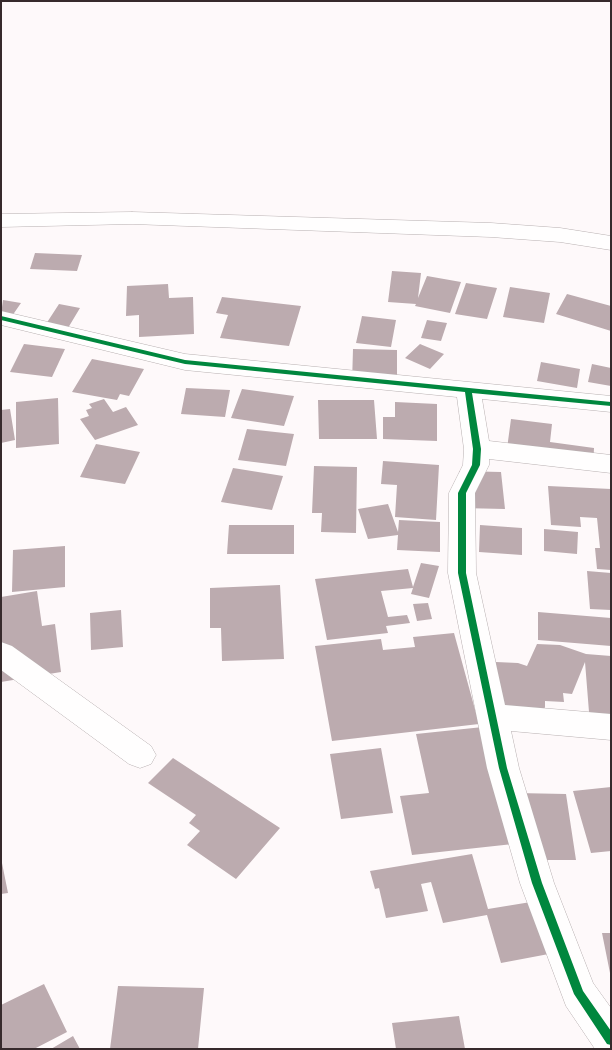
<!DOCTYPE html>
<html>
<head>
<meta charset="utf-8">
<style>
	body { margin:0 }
	#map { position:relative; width:612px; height:1050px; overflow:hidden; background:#fef9fa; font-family:"Alegreya Sans",sans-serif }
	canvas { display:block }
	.frame { position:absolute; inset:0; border:2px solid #362a2c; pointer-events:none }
</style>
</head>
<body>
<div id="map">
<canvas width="612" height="1050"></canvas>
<div class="frame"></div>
</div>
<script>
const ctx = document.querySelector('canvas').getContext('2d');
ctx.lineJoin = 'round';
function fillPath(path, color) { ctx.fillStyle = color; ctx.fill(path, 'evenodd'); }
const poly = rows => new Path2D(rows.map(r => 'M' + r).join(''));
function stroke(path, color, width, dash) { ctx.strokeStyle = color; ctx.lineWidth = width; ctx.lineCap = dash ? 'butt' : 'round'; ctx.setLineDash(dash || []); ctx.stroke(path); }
fillPath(poly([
	[35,253,82,255,77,271,30,269],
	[392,271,421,273,418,298,427,276,461,282,450,313,415,306,416,304,388,302],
	[466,283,497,288,487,319,455,314],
	[168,284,169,298,193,297,194,334,139,337,139,315,126,316,127,286],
	[510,287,550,293,544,323,503,317],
	[567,294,611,306,611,331,556,314],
	[222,297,301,306,289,346,220,338,228,315,216,313],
	[3,300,21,303,12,316,1,314],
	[59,304,80,308,68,328,46,324],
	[362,316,396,320,391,347,356,343],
	[427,320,447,323,441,341,421,338],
	[24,344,65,349,52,377,10,372],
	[420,344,444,354,430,369,405,358],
	[353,349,397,350,397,384,352,383],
	[92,359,144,369,129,396,120,394,117,400,72,392],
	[541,362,580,369,577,388,537,381],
	[592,364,611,368,611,386,588,382],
	[186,388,230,390,225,417,181,414],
	[242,389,294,396,284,426,231,418],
	[58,398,59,444,16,448,16,402],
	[104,399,113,412,126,407,138,425,95,440,80,419,89,416,86,410,92,408,89,404],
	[318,400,374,400,377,439,319,439],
	[395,402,437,404,437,441,383,439,383,417,395,417],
	[10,409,15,440,1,443,1,410],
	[511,419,552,424,550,442,594,448,593,467,506,456],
	[247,429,294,434,286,466,238,460],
	[96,444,140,452,125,484,80,477],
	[383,461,439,465,436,520,395,517,397,485,381,484],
	[314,466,357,467,356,533,321,532,322,513,312,513],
	[233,468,283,476,272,510,221,502],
	[459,471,501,472,505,509,461,508],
	[548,486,611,489,611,570,597,569,595,548,600,548,597,518,580,517,581,527,551,525],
	[388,504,398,532,399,520,440,522,440,552,397,550,398,535,368,539,358,509],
	[229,525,294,525,294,554,227,554],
	[480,525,522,528,522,555,479,552],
	[544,529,578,532,577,554,544,551],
	[65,546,65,587,12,592,13,550],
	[421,563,439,566,429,598,411,594,413,588,381,591,388,617,407,615,410,623,386,626,388,633,327,640,315,579,408,569,413,587],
	[587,571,611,573,611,610,590,609],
	[280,585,284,659,222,661,221,628,210,628,210,588],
	[37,591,42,626,55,624,61,672,1,682,1,597],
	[428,603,432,619,417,621,413,604],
	[121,610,123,647,91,650,90,613],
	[538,612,611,618,611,646,538,640],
	[454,633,479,724,332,741,315,646,381,639,383,650,415,647,413,637],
	[537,644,560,645,586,654,611,656,611,732,589,712,585,662,572,694,563,693,564,702,545,701,545,707,541,718,497,715,496,662,518,663,527,666],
	[483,727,513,844,412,855,400,796,429,793,416,734],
	[381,748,393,813,341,819,330,754],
	[173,758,280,828,236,879,187,845,200,831,189,823,196,815,148,783],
	[611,787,611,851,591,853,573,791],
	[516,793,566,794,576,860,524,860],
	[472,854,488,909,537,901,554,953,501,963,487,915,443,923,431,882,421,884,428,911,386,918,379,888,375,889,370,871],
	[1,858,8,893,1,894],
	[602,933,611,933,611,973,610,973],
	[44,984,67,1032,34,1049,1,1049,1,1005],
	[118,986,204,988,198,1049,110,1049],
	[459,1016,465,1049,396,1049,392,1023],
	[73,1036,80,1049,51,1049]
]), '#bcabaf');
const minor = poly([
	[1,311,185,354,611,396,611,412,482,399,489,441,611,455,611,473,489,459,489,465,475,493,476,573,505,705,611,714,611,740,511,731,519,768,554,883,593,983,611,1008,611,1049,595,1049,566,1006,520,883,487,768,448,573,449,493,463,465,464,449,457,397,185,370,1,325,1,311],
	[1,642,12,646,151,746,156,755,151,764,140,768,129,764,1,670,1,642]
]);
const secondary = poly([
	[132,212,491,223,560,228,611,236,611,250,560,242,491,237,132,224,1,227,1,214,132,212]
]);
stroke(minor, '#b8b0b1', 1);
stroke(secondary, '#b8b0b1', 1);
fillPath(minor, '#fffefe');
fillPath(secondary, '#fffefe');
fillPath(poly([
	[1,316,185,360,611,402,611,406,472,393,481,449,480,465,466,493,466,573,507,768,542,883,583,991,611,1031,611,1045,607,1044,574,994,532,883,499,768,458,573,458,493,472,465,473,449,465,392,185,364,1,320,1,316]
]), '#00873e');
</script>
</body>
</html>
